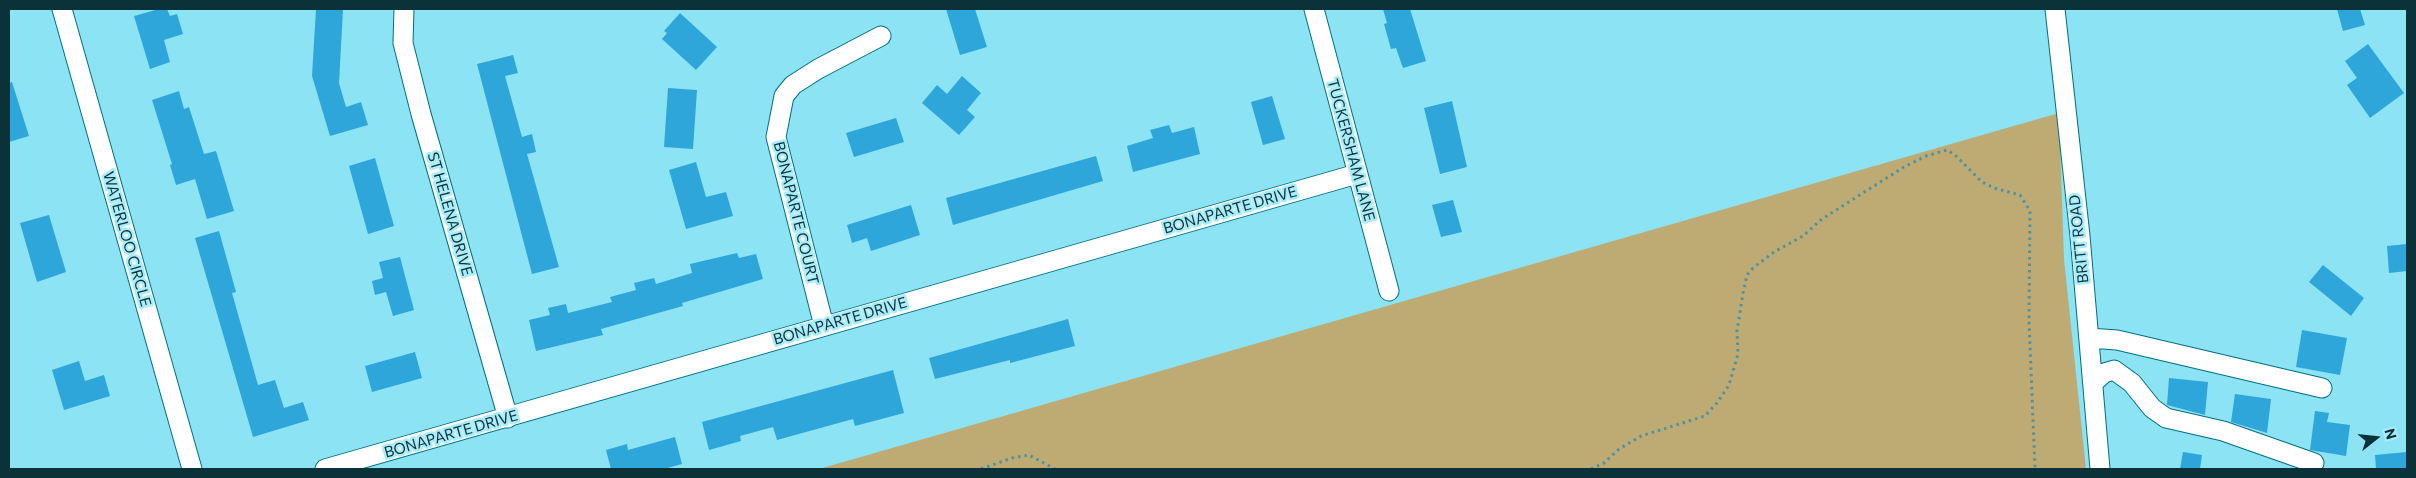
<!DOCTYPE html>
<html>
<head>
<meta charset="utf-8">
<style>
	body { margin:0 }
	#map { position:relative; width:2416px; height:478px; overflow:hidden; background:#8be3f4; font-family:Commissioner,sans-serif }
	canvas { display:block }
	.frame { position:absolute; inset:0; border:10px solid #0b3239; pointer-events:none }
	.north { position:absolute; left:2351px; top:413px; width:50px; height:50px; -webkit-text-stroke:4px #a9edfb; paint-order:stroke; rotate:74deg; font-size:14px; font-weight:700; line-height:20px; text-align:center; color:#0b3239 }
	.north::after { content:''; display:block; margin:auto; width:18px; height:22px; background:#0b3239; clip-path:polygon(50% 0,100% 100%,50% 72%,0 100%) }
</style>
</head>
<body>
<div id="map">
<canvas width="2416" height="478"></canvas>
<div class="frame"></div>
<div class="north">N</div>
</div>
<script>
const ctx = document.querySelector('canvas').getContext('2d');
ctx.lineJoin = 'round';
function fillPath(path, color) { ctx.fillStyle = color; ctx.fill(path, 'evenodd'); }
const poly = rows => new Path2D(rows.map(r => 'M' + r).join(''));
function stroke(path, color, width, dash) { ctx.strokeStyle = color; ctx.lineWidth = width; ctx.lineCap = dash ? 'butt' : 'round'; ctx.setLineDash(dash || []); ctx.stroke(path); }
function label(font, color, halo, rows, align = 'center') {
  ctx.font = font + ' Commissioner,sans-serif'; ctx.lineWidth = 5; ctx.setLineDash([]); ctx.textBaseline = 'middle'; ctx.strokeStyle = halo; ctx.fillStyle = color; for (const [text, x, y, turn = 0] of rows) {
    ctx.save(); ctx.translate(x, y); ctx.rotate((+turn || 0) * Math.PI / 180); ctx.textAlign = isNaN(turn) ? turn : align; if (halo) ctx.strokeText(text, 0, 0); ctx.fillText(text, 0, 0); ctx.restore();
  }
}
fillPath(poly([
	[2059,113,2064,259,2086,469,819,469]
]), '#beab74');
fillPath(poly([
	[159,9,167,9,170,16,177,14,183,34,164,40,170,62,150,69,134,16],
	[316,9,343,9,339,83,346,107,361,102,368,125,330,136,312,76],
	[946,9,975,9,987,47,960,55],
	[1383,9,1410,9,1426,61,1403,68,1396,48,1391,49,1384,24,1387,23],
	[2337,9,2360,9,2365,25,2343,31],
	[680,13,717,47,696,70,662,39,667,33,664,31],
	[2368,44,2404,93,2370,118,2347,85,2357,78,2345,61],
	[513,55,518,73,505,76,522,137,532,134,536,152,527,154,559,267,532,274,477,64],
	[962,76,981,93,967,110,975,117,959,135,922,103,937,85,947,94],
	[12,82,29,136,9,142,9,83],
	[668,88,697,90,693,149,664,147],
	[179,91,184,109,189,107,204,154,216,151,234,211,207,219,195,179,176,185,170,165,172,164,152,100],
	[1272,96,1285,139,1263,145,1251,102],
	[1452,101,1467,167,1440,174,1424,108],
	[896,118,904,142,854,157,846,133],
	[1169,125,1172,133,1194,127,1200,154,1133,172,1127,146,1153,138,1150,130],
	[1096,156,1103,181,953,225,946,198],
	[375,158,394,226,368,234,349,166],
	[696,162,706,197,726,192,733,216,686,229,669,170],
	[1453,200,1462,232,1441,237,1432,205],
	[911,205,920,235,871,251,867,238,852,243,847,225],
	[49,215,66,272,37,282,20,223],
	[219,231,236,292,232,293,258,385,275,380,284,408,303,402,309,420,253,437,195,238],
	[2407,244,2407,271,2389,273,2387,246],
	[737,253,739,258,756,254,763,279,682,303,683,306,601,329,603,335,536,351,529,320,550,315,548,308,566,304,568,313,612,302,610,297,636,290,634,283,654,278,656,284,692,273,690,264],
	[400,257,414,310,393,316,386,292,375,295,372,281,383,278,379,262],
	[2323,265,2364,298,2351,316,2309,282],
	[1068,319,1075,346,1010,363,1010,360,935,379,929,358],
	[2302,330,2347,338,2340,375,2296,367],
	[415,352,422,378,372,392,365,366],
	[79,361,85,381,104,375,110,396,64,410,52,370],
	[893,370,904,413,855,426,853,419,777,440,773,427,740,436,741,441,709,450,702,422],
	[2169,378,2208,382,2205,415,2167,405],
	[2235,394,2271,399,2267,433,2231,422],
	[2315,411,2329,413,2327,422,2350,425,2346,456,2310,450],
	[675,437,682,464,664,469,611,469,606,450,627,444,628,450],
	[2183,452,2202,455,2200,469,2180,469],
	[2407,452,2407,469,2376,469,2375,455]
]), '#2fa6d9');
const minor = poly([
	[62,9,192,469],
	[404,9,403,43,421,114,508,418],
	[1314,9,1389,291],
	[2055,9,2080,236,2100,469],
	[824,326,776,137,784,96,793,85,818,69,881,36],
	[2089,338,2117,340,2322,388],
	[2093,383,2104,373,2114,370,2132,383,2152,408,2166,418,2223,431,2314,463],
	[325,469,1357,174]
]);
stroke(minor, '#007081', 21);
stroke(poly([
	[981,469,1012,458,1029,455,1055,469],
	[1591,469,1604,463,1619,449,1641,436,1705,416,1717,403,1729,385,1738,354,1737,331,1743,293,1747,275,1753,268,1774,252,1803,236,1822,219,1904,167,1926,156,1947,150,1955,155,1982,182,1994,188,2020,195,2030,211,2029,321,2035,469]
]), '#50929e', 3, [2.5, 4]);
stroke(minor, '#fff', 19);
label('15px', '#0b3239', '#a9edfb', [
	["TUCKERSHAM LANE",1351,150,75],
	["BONAPARTE DRIVE",1230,210,-16],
	["BONAPARTE COURT",796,213,76],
	["ST HELENA DRIVE",450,214,74],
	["WATERLOO CIRCLE",127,239,74],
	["BRITT ROAD",2079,239,-96],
	["BONAPARTE DRIVE",840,321,-16],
	["BONAPARTE DRIVE",451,434,-16]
]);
</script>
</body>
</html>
